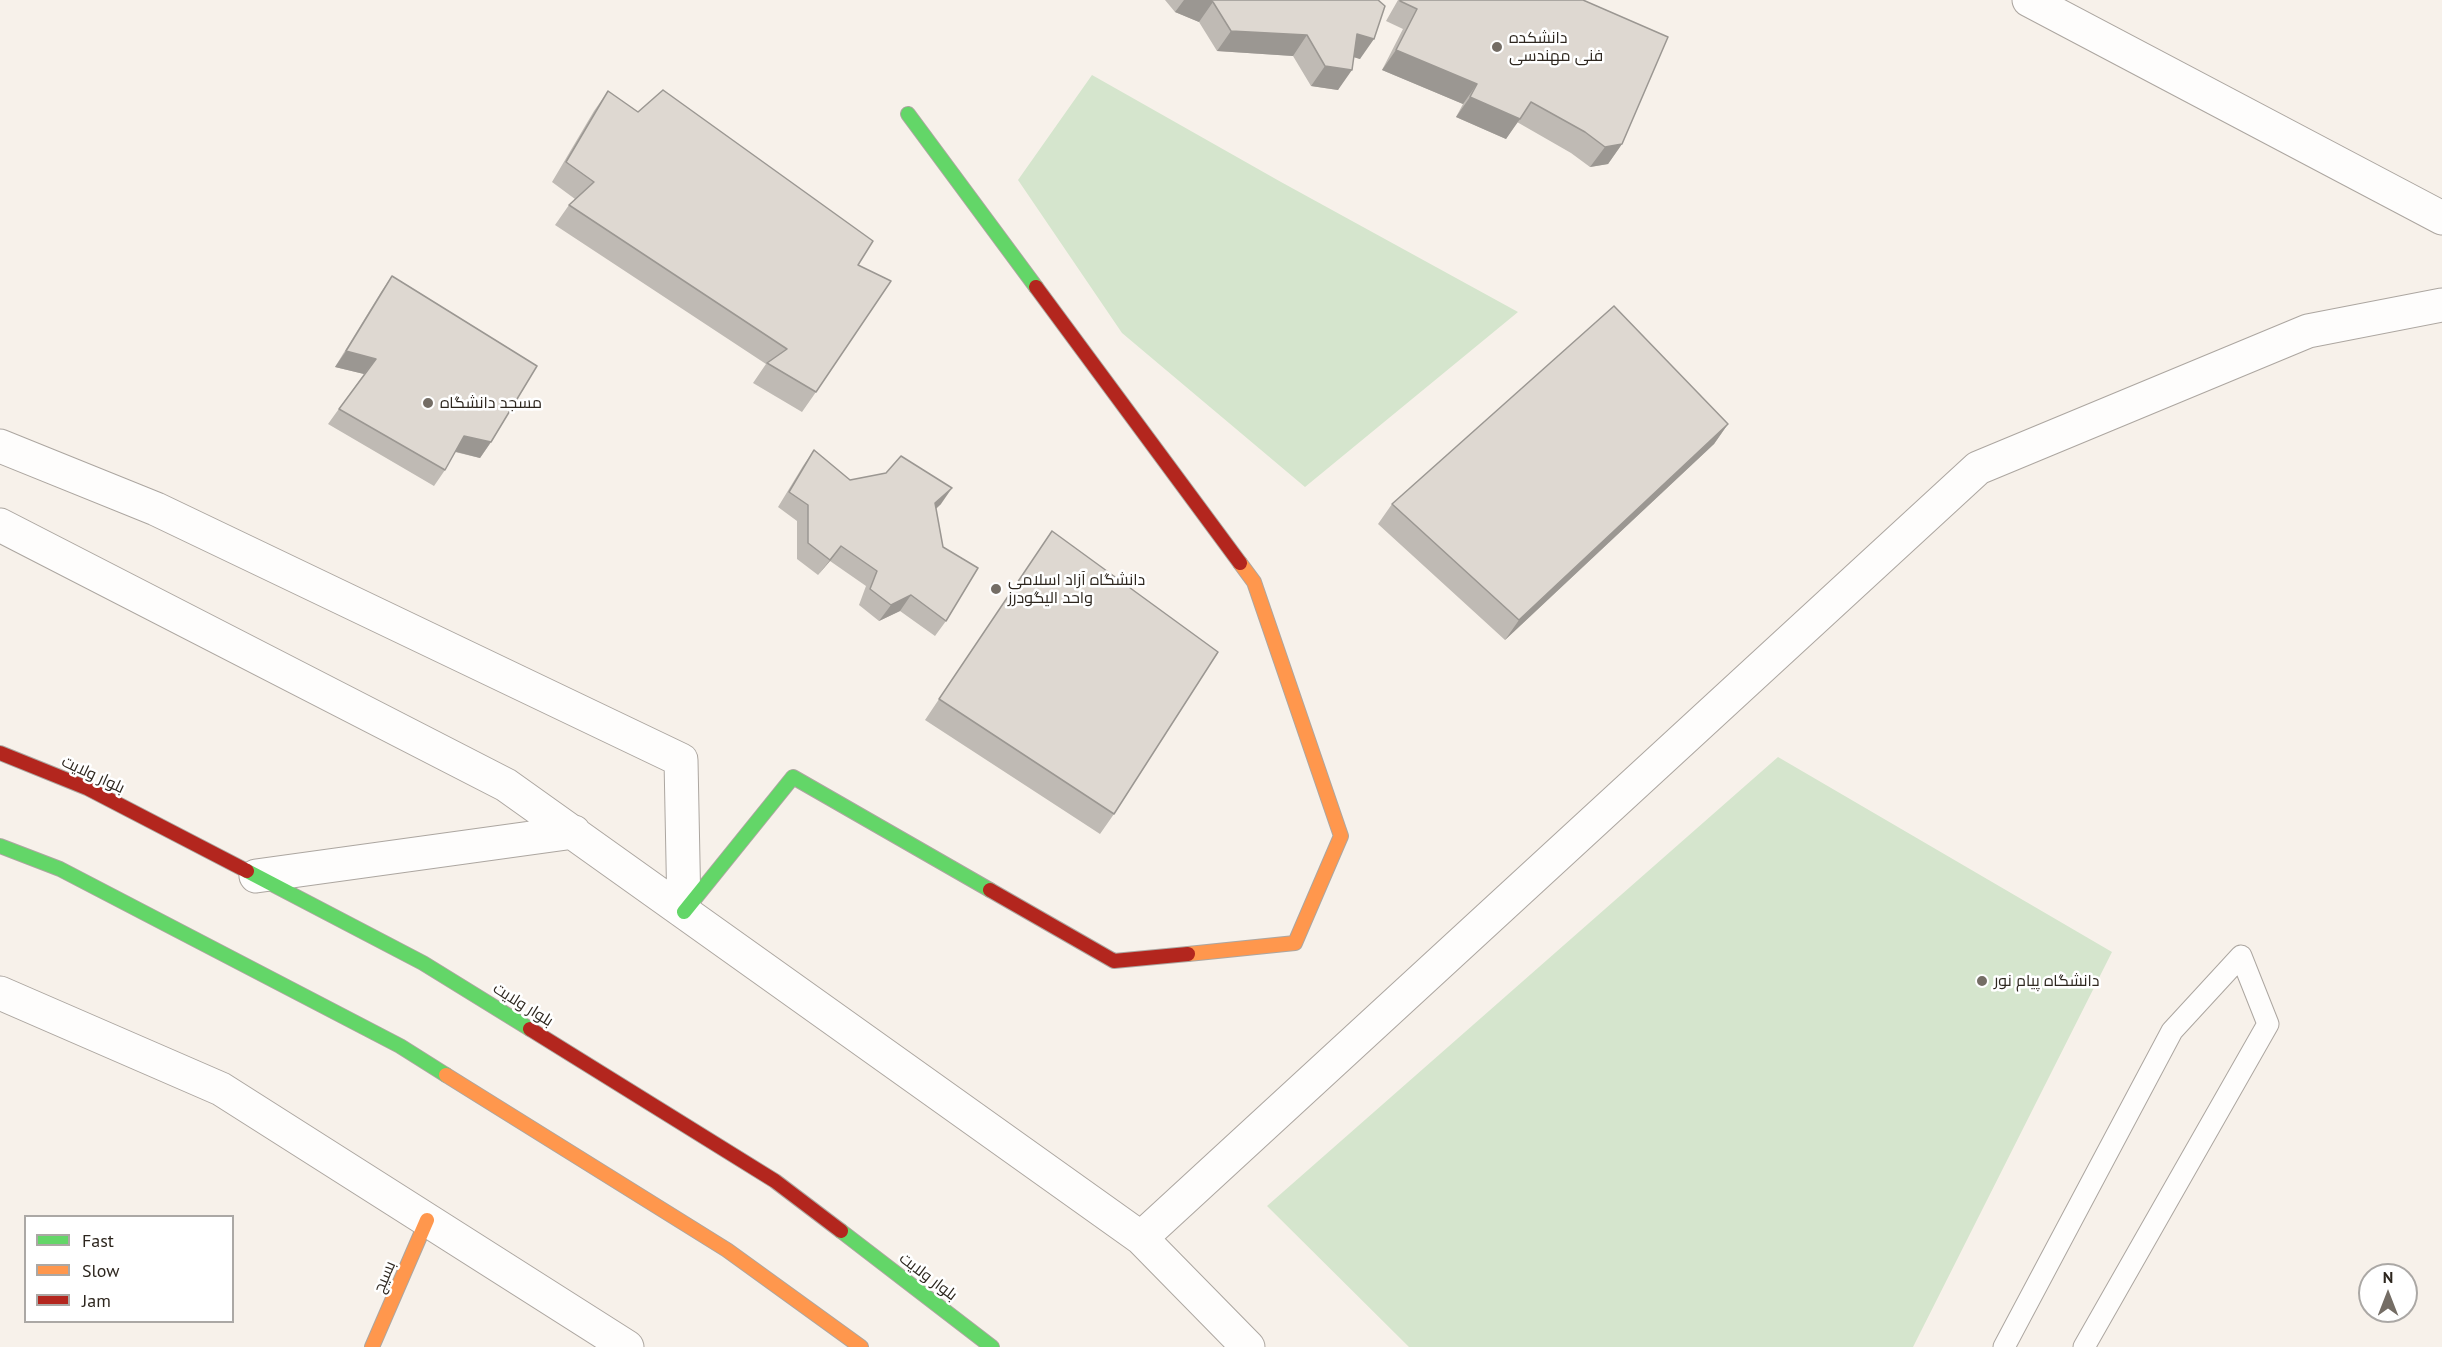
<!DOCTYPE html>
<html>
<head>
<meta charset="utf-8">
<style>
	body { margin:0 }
	#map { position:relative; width:2442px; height:1347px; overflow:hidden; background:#f7f1ea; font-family:"PT Sans",sans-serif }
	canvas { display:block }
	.legend { position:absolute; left:24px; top:1215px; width:210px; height:108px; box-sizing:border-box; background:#fff; border:2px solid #aba8a5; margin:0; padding:8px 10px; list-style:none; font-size:18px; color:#2d261e }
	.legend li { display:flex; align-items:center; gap:12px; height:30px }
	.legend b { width:30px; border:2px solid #aba8a5 }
	.north { position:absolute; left:2358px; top:1263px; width:60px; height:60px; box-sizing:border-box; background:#fff; border:2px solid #aba8a5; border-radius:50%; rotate:0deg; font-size:16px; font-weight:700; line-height:24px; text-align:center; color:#2d261e }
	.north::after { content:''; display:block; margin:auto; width:21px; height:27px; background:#746d65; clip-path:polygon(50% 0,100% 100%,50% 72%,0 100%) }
</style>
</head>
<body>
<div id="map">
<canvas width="2442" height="1347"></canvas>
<ul class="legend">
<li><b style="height:8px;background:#63d668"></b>Fast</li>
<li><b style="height:8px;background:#ff974d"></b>Slow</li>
<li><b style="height:8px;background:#b3261e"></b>Jam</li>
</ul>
<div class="north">N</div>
</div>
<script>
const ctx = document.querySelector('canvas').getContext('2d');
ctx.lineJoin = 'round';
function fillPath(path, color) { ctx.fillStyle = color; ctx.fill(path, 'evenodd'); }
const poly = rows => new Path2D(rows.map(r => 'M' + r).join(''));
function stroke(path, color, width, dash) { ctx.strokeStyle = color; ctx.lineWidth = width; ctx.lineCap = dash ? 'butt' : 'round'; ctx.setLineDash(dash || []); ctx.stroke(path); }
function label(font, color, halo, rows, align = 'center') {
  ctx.font = font + ' "PT Sans",Cairo,sans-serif'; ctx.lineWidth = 5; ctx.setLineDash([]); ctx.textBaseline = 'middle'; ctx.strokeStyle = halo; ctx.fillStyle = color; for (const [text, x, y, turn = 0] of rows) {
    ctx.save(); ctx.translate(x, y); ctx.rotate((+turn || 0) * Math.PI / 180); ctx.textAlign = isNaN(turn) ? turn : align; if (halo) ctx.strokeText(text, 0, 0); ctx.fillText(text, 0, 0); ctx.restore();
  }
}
fillPath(poly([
	[1092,75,1281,182,1518,312,1305,487,1122,333,1018,180],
	[1778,757,2112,952,1913,1347,1409,1347,1267,1206]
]), '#d5e5cd');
const lane = poly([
	[2004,1347,2172,1031,2241,956,2268,1024,2084,1347]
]);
const street = poly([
	[2029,0,2442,218],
	[0,446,156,509,681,760,684,912],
	[0,525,506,785,1141,1238,1248,1347],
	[256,876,574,832],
	[0,993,221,1089,627,1347],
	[1141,1238,1978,468,2308,331,2442,305]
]);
const fast = poly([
	[908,114,1036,287],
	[0,846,60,869,400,1046,446,1075],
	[247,871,423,963,530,1029],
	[684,912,793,777,990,890],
	[841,1231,992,1347]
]);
const slow = poly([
	[1188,954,1295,943,1341,836,1254,582,1240,563],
	[446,1075,727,1250,861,1347],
	[372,1347,427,1220]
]);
const jam = poly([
	[1036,287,1240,563],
	[0,753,87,788,247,871],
	[990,890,1114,961,1188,954],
	[530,1029,775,1181,841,1231]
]);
stroke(lane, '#aca6a0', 23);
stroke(street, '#aca6a0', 35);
stroke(fast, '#aca6a0', 16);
stroke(slow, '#aca6a0', 16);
stroke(jam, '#aca6a0', 16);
stroke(lane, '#fefdfc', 21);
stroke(street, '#fefdfc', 33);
stroke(fast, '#63d668', 14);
stroke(slow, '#ff974d', 14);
stroke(jam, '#b3261e', 14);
fillPath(poly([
	[1165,0,1378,0,1360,59,1354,57,1338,90,1311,86,1293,56,1217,51,1199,22,1175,12],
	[1398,0,1583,0,1622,144,1608,164,1590,167,1571,153,1517,122,1506,139,1456,117,1463,104,1382,70,1403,29,1386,21],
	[608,91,858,265,816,392,802,412,753,383,766,364,555,225,569,205,575,199,552,182,594,111],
	[392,276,491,442,480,458,455,452,445,470,434,486,328,424,364,374,335,367,381,292],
	[1728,424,1714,444,1505,640,1378,524,1392,504],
	[814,450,850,480,941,504,936,509,946,621,935,636,900,611,879,621,859,605,866,586,830,561,818,575,797,559,797,521,778,507,803,466],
	[1052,531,1114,814,1100,834,925,720]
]), '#bfbab4');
fillPath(poly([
	[1184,0,1210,0,1213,2,1199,22,1175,12],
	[1231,31,1307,35,1293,56,1217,51],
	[1357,34,1374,39,1360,59,1343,54],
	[1396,50,1477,84,1463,104,1382,70],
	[1325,66,1352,70,1338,90,1311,86],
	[1470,97,1520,119,1506,139,1456,117],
	[1622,144,1608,164,1590,167,1605,147],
	[346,351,376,359,364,374,335,367],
	[1728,424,1714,444,1505,640,1519,620],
	[464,436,491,442,480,458,453,451],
	[952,488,941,504,924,519,935,503],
	[841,546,830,561,818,575,830,560],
	[911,595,900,611,879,621,891,605]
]), '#9b9792');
const building = poly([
	[1210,0,1378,0,1385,6,1374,39,1357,34,1352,70,1325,66,1307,35,1231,31,1213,2,1210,0],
	[1400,0,1583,0,1668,37,1622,144,1605,147,1585,132,1531,102,1520,119,1470,97,1477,84,1396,50,1417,9,1400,1,1400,0],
	[663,90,873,241,858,265,891,281,816,392,767,363,787,349,569,205,594,182,566,162,608,91,638,112,663,90],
	[392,276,537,366,491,442,464,436,445,470,339,409,376,359,346,351,392,276],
	[1614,306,1728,424,1519,620,1392,504,1614,306],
	[814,450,850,480,886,473,901,456,952,488,935,503,943,547,978,568,946,621,911,595,891,605,870,589,877,571,841,546,830,560,808,543,808,505,789,492,814,450],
	[1052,531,1218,652,1114,814,939,699,1052,531]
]);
fillPath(building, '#ded8d1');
stroke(building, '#9b9792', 1.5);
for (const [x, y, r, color] of [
	[1497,47,6,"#746d65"],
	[428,403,6,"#746d65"],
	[996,589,6,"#746d65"],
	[1982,981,6,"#746d65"]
]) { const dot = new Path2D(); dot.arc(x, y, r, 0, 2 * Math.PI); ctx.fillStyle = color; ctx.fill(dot); stroke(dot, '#fff', 2); }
label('16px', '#2d261e', '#fff', [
	["دانشکده",1509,38],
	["فنی مهندسی",1509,56],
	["مسجد دانشگاه",440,403],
	["دانشگاه آزاد اسلامی",1008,580],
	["واحد الیگودرز",1008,598],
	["دانشگاه پیام نور",1994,981]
], 'left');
label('16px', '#2d261e', '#fff', [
	["بلوار ولایت",93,775,25],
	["بلوار ولایت",523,1005,32],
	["بسیج",385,1277,-67],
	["بلوار ولایت",928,1277,37]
]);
</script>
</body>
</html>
